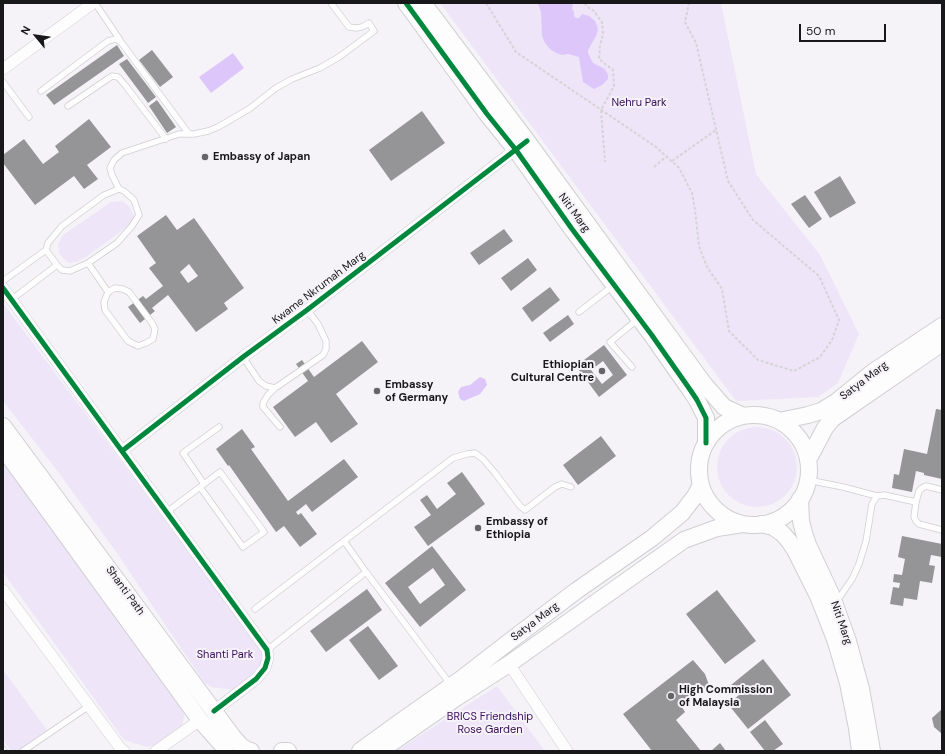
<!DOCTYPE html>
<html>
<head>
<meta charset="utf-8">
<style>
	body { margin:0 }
	#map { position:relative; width:945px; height:754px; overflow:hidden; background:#f5f3f7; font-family:"DM Sans",sans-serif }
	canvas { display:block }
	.frame { position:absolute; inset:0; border:4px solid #181719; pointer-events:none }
	.north { position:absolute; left:16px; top:16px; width:40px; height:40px; -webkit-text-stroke:3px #f5f2f8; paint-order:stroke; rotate:299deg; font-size:11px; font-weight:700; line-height:16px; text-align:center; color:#181719 }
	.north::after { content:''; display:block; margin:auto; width:14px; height:18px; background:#181719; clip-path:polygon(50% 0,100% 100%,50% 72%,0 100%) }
	.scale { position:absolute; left:799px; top:24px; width:87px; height:18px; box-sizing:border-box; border:2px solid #181719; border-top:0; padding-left:5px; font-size:12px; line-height:14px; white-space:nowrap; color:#181719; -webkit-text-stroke:3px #f5f2f8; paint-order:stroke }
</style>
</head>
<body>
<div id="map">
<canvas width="945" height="754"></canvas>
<div class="frame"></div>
<div class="north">N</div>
<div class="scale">50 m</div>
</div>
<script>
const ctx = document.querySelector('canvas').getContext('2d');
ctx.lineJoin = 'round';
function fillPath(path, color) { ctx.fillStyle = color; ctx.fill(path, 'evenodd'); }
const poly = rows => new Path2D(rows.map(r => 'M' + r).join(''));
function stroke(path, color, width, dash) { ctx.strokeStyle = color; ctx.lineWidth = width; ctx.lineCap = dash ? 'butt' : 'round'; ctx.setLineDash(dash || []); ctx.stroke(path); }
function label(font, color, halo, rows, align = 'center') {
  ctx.font = font + ' "DM Sans",sans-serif'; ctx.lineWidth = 4; ctx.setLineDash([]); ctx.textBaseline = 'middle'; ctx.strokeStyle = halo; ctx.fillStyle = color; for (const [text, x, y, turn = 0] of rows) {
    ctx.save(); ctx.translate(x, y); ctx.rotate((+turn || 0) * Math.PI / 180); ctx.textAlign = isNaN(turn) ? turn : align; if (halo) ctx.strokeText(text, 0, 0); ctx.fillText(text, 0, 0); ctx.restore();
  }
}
fillPath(poly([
	[440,3,721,3,756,174,820,255,859,334,838,383,818,397,736,401],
	[122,201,129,206,132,212,134,217,131,224,86,257,77,262,69,263,63,258,59,253,58,244,63,235,111,202],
	[3,303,263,652,261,664,251,681,235,690,211,687,204,682,164,623,119,556,59,473,3,401],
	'717 467a40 40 0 1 1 80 0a40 40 0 1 1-80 0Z',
	[3,458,185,707,184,717,182,726,171,740,147,747,124,740,3,572],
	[3,670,47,730,19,751,11,751,3,740],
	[497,686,545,751,396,751]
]), '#eee5f9');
fillPath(poly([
	[537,3,573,3,572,9,574,12,574,16,576,18,579,18,582,14,589,16,595,21,597,26,598,30,596,36,588,50,588,53,593,63,605,69,608,75,608,79,602,85,594,89,583,82,579,57,568,54,562,55,556,53,550,49,545,43,542,36,541,12,538,4],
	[233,53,244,68,211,93,199,77],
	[480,377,485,379,487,385,480,394,464,401,460,399,458,392,461,387,470,385]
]), '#ddc6f9');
fillPath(poly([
	[117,45,124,56,54,105,46,95],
	[152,50,173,77,160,87,139,60],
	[127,59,156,97,148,103,119,64],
	[157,100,176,127,167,133,149,106],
	[422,111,445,143,391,181,369,150],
	[89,119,111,147,87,165,98,179,84,189,74,176,35,205,3,163,3,155,24,139,43,164,59,152,55,146],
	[840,176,856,203,830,218,814,192],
	[805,195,822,219,809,228,791,204],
	[166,215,177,230,194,218,244,288,224,303,228,309,196,332,168,295,152,308,155,311,140,323,128,307,143,296,146,299,163,286,149,268,156,263,137,236],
	[189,264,198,276,188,283,180,272],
	[504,229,513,241,479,265,470,253],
	[528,258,537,270,511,291,501,278],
	[550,287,560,300,532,322,522,308],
	[568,315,574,324,550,342,543,333],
	[362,341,378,362,336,394,358,424,331,443,316,422,295,437,273,407,308,381,296,364,302,360,314,377],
	[604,345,627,375,599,397,576,366],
	[603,361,613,375,602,384,591,370],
	[936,409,942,410,942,479,924,475,924,473,916,471,912,492,892,488,894,474,899,475,904,449,927,454],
	[242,429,255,447,251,449,288,501,344,459,358,477,312,512,306,504,296,512,298,515,301,513,317,534,300,547,284,526,276,532,229,465,228,466,216,449],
	[601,436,616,456,578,485,563,465],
	[462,472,485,504,428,546,414,527,431,515,420,500,427,495,437,509,456,494,447,483],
	[902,536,942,544,942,557,931,555,929,565,935,566,932,583,920,581,917,600,904,598,903,606,890,604,893,587,899,588,900,583,893,582,894,574,902,575,905,559,898,557],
	[432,546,466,590,420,627,385,583],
	[433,568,445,585,420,604,408,587],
	[367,589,382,610,326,652,310,631],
	[717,590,756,641,725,664,686,614],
	[368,626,398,666,379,680,349,640],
	[763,659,791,695,748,729,728,704,739,695,731,685],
	[693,660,705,674,709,685,682,707,685,712,676,720,701,751,652,751,623,714],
	[942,709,942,734,934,727,932,718],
	[765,720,783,744,773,751,765,751,750,732],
	[720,743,726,751,711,751]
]), '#959497');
const lane = poly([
	[95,3,120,40],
	[3,82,29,117],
	[41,91,108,41,116,39,121,42,189,134],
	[68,106,112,76,118,77,125,85,166,139],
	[119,189,112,175,110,168,114,160,122,153,179,134,194,134,208,131,218,127,249,109,276,88,292,79,320,68,339,57,374,31,369,23,362,27,356,28,349,27,331,3],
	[119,189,124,191,134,200,139,215,132,226,117,243,88,263,70,271,62,270,57,265,46,250,48,243,62,226,104,195,119,189],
	[88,263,108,292],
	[3,281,46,250],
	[115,288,123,289,129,292,152,323,155,329,153,339,146,343,138,346,128,341,105,310,104,302,108,292,115,288],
	[11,300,57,265],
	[579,312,614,285],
	[243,357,259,381,266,386,275,388,281,384,323,355,326,349,326,341,318,324,307,310],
	[632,367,610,342,638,319],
	[275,388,268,395,263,403,263,407,280,427],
	[808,480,843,487,877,496],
	[204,484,183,453,219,427],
	[942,490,926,486,922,488,919,491,916,502,914,517,916,521,919,524,942,530],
	[167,512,200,487,243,547,264,532,220,472,200,487],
	[344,541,453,458,467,454,475,453,483,459,495,473,520,506,525,510,555,487,562,484,571,487],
	[366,572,451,685],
	[837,601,852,579,859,564,866,541,872,504,877,496,884,495,916,502],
	[255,609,344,541,366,572,267,650],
	[3,749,4,751],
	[23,751,89,706]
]);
const street = poly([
	[3,69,93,3],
	[3,288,267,650,268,658,265,668,256,679,214,711],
	[122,451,243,357,307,310,520,146],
	[3,590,121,749,124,751],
	[509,664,567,751],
	[156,751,200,720]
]);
const secondary = poly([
	[406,3,487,114,516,150,572,229,651,334,691,391,697,400,706,418,706,443],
	[423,3,527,141,704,384,724,407,743,416],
	'699 470a55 55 0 1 1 110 0a55 55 0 1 1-110 0Z',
	[779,421,808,415,821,411,836,402,873,372,942,326],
	[3,426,233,737,241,746,247,750,251,751],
	[3,448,200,720,224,747,225,751],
	[808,460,825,428,832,419,942,343],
	[800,499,801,521,804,533,808,545,831,594,848,641,861,689,870,739,872,751],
	[761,524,773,527,782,533,789,541,795,550,818,596,835,639,848,683,857,728,860,751],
	[282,751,288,751],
	[360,751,400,722,461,679,510,641,576,591,652,538,682,513,695,496,701,485],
	[380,751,456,698,509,664,684,540,717,528,743,524]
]);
stroke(lane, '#cfced0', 7);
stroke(street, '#cfced0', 12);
stroke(secondary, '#cfced0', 18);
stroke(poly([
	[486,3,516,52,656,147,679,168,692,193,695,210,699,246,707,267,722,289,729,331,758,360,794,371,820,357,832,340,839,320,819,276,753,220,728,181,696,43,685,22,689,3],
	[585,3,586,6,594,11,602,22,603,34,600,46,599,59,613,70,614,86,601,110,605,162],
	[672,161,716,130],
	[654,167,667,156]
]), '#d5d4d5', 2, [3, 2]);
stroke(lane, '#fefdfe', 5.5);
stroke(street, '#fefdfe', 11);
stroke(secondary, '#fefdfe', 16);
stroke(poly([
	[406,3,487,114,516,150,572,229,651,334,691,391,697,400,706,418,706,443],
	[3,288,267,650,268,658,265,668,256,679,214,711],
	[122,451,243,357,307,310,527,141]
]), '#00873e', 5);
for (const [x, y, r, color] of [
	[205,157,4,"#656467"],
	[602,371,4,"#656467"],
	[377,391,4,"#656467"],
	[478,528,4,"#656467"],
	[671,696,4,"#656467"]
]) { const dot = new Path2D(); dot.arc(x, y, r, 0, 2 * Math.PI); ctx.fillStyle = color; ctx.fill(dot); stroke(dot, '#f5f2f8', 1.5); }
label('11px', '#380c5a', '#f5f2f8', [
	["Nehru Park",639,103],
	["Shanti Park",225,655],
	["BRICS Friendship",490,717],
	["Rose Garden",490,730]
]);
label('bold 11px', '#181719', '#f5f2f8', [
	["Embassy of Japan",213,157],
	["Ethiopian",594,365,"right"],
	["Cultural Centre",594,378,"right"],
	["Embassy",385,385],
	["of Germany",385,398],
	["Embassy of",486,522],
	["Ethiopia",486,535],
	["High Commission",679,690],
	["of Malaysia",679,703]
], 'left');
label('11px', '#181719', '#f5f2f8', [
	["Niti Marg",574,213,54],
	["Kwame Nkrumah Marg",319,288,-37],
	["Satya Marg",864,381,-37],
	["Shanti Path",125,591,54],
	["Satya Marg",535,622,-37],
	["Niti Marg",841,623,71]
]);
</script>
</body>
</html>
